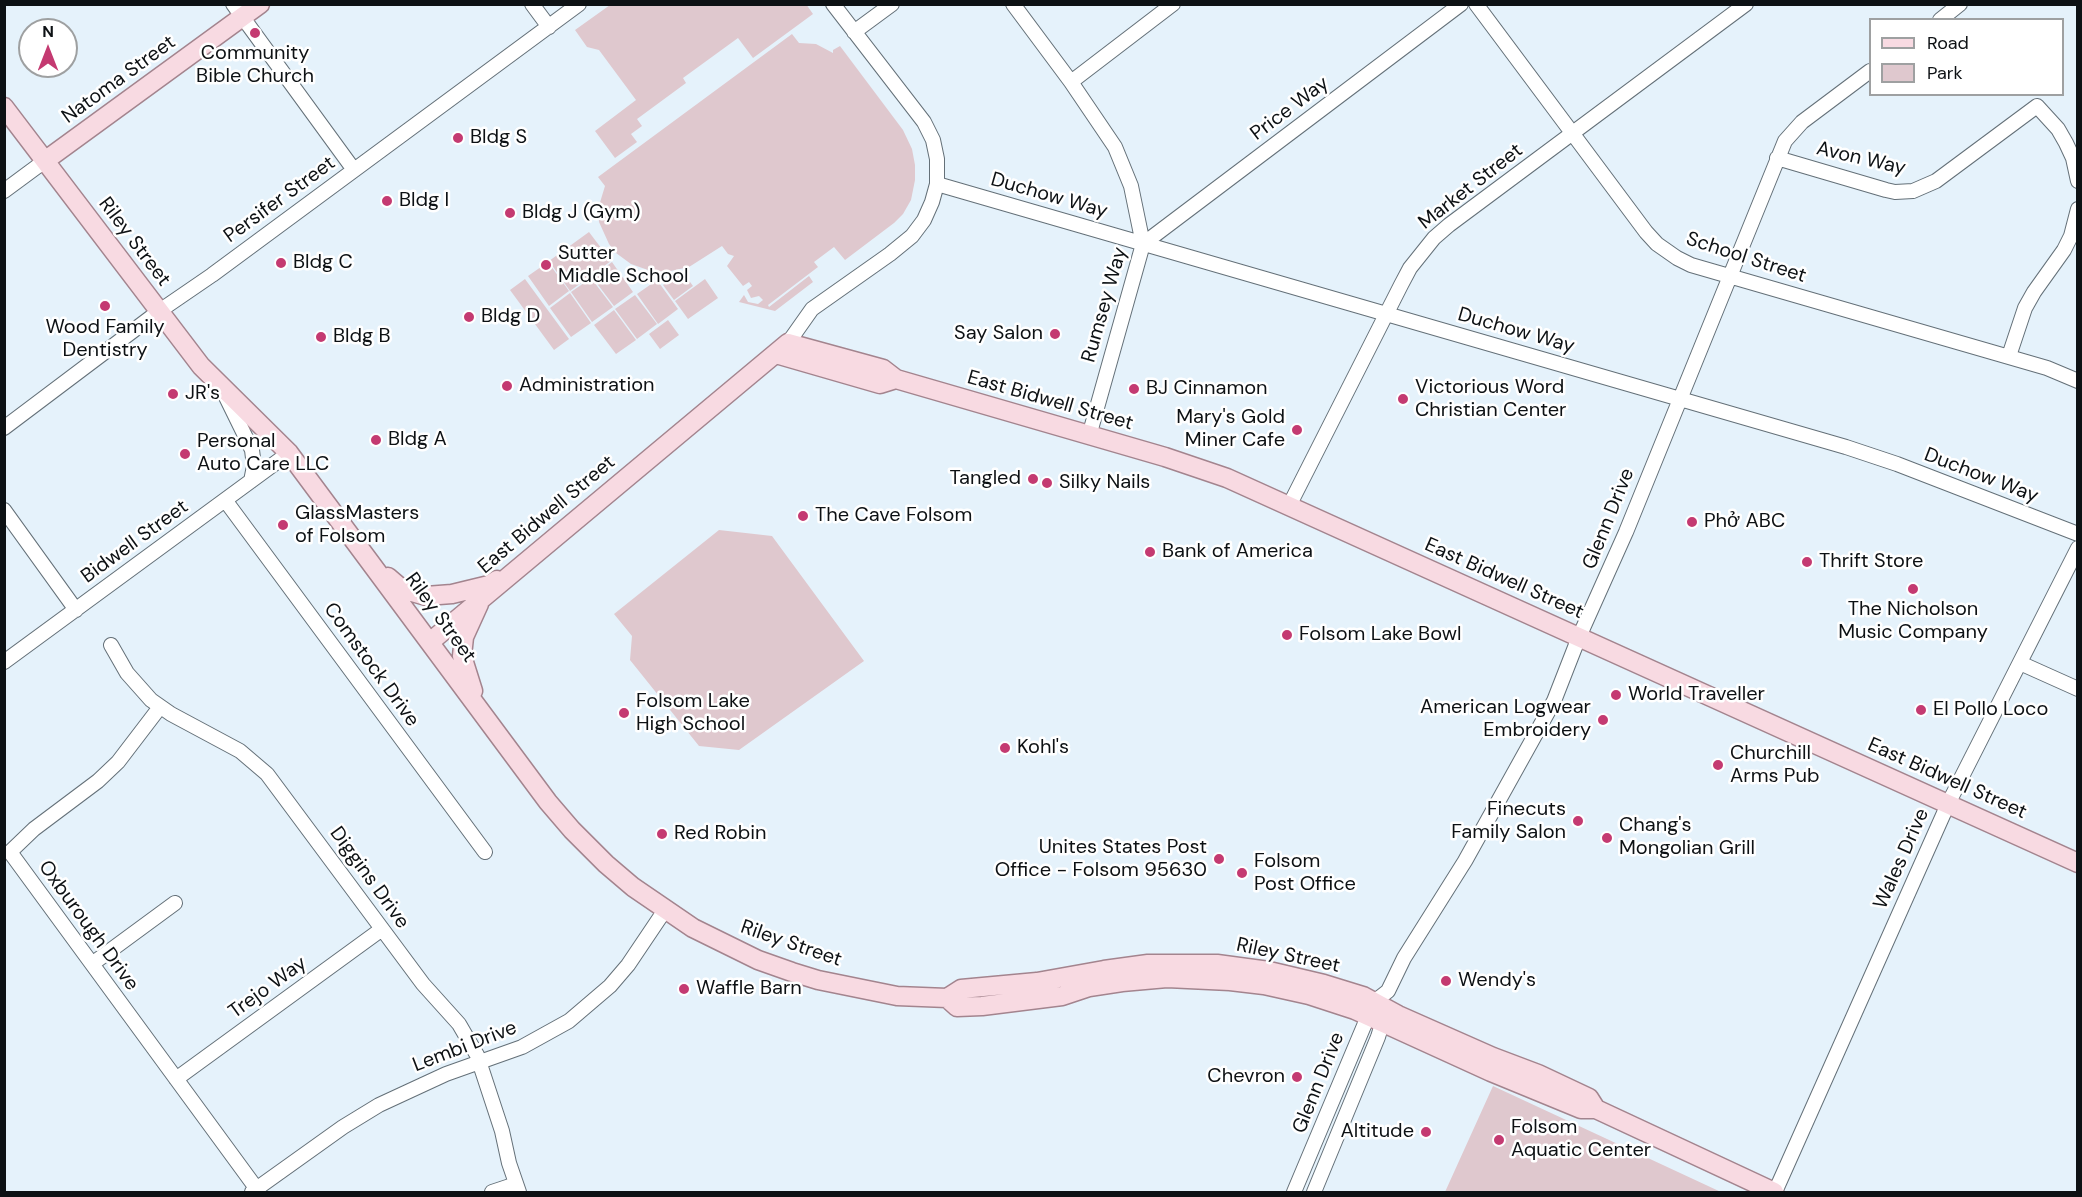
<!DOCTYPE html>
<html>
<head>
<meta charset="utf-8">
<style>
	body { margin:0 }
	#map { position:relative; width:2082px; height:1197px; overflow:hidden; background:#e5f2fb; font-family:"DM Sans",sans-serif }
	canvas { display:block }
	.frame { position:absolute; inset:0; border:6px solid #0d1114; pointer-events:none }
	.legend { position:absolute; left:1869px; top:18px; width:195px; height:78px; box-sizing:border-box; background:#fff; border:2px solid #9ea0a1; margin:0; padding:8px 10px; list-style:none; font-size:18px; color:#0d1114 }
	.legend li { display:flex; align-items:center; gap:12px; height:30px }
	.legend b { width:30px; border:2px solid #9ea0a1 }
	.north { position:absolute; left:18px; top:18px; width:60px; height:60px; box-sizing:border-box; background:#fff; border:2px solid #9ea0a1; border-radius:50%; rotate:0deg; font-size:16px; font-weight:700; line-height:24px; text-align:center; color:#0d1114 }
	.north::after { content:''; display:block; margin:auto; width:21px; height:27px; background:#c43a71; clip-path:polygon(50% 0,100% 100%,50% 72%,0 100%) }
</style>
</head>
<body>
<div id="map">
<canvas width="2082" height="1197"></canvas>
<div class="frame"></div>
<ul class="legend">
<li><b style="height:8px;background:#f8dae2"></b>Road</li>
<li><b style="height:16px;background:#dfc8ce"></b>Park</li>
</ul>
<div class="north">N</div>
</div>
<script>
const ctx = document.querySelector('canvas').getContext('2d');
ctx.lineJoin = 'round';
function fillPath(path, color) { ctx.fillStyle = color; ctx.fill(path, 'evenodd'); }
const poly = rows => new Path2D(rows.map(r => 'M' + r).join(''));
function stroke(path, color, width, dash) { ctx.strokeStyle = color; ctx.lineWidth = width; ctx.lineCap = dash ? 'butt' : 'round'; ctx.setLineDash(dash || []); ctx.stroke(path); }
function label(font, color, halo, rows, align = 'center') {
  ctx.font = font + ' "DM Sans",sans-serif'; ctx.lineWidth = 5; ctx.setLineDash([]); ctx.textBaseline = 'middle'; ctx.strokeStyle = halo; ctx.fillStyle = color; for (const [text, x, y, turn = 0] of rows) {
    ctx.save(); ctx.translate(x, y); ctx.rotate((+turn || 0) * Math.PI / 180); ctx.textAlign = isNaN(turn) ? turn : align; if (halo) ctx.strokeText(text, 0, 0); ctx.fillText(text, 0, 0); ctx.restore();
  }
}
fillPath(poly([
	[806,4,813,14,753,58,738,38,683,78,686,83,637,119,642,126,631,134,637,142,615,158,595,131,636,100,599,50,587,47,575,30,610,5],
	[792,34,799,43,816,44,833,53,833,50,840,46,903,130,912,149,915,165,915,180,911,200,903,214,894,223,845,260,834,247,814,262,818,267,768,305,769,307,809,276,813,282,775,311,739,302,744,295,748,302,758,304,763,300,759,296,751,298,747,290,752,286,749,282,743,286,727,266,734,256,728,254,722,246,689,267,666,272,648,270,631,264,616,253,609,244,599,222,598,209,605,186,598,177],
	[589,232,611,261,570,291,549,261],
	[548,262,569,291,549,306,528,276],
	[612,262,633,292,614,306,592,277],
	[682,271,693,286,674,300,663,285],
	[591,278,613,307,592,322,571,292],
	[525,279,569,339,554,350,510,290],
	[705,279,718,298,688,319,675,301],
	[657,280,678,309,658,324,637,294],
	[570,293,591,323,571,337,550,308],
	[635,295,657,324,637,339,615,309],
	[614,310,636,340,616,354,594,325],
	[668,320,679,335,660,349,649,334],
	[719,530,772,536,864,661,739,750,699,746,630,660,632,636,614,614],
	[1493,1086,1721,1192,1445,1192]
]), '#dfc8ce');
const minor = poly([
	[233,4,354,170],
	[532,4,549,27],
	[1013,4,1071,82,1115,147,1131,186,1143,244,1089,436],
	[1476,4,1646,232,1657,244,1677,258,1691,265,1729,276,2047,368,2078,381],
	[1940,20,1960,4],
	[854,32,892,4],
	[1071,82,1173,4],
	[1777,158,1886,190,1895,192,1913,191,1936,181,2037,106,2058,129,2066,143,2073,158,2078,181],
	[937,184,1846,447,1897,464,2078,534],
	[4,191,46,160],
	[1143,244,1461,4],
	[788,343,812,309,890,254,912,236,924,220,932,202,937,184,937,159,933,140,924,122,833,4],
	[2009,356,2025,308,2034,292,2064,250,2071,236,2078,209],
	[224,393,252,450,254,466,251,481],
	[4,428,158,312,212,275,579,4],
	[225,500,485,852],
	[1289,506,1401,285,1410,268,1434,238,1449,225,1746,4],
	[4,510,76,610],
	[111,645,127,673,151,700,171,714,240,751,267,774,423,984,459,1024,477,1055,502,1131,509,1163,519,1192],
	[4,662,289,453],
	[2020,663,2078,689],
	[160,707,118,762,98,781,34,829,10,852,259,1192],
	[92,964,175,903],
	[176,1079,382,929],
	[252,1192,343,1127,379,1105,446,1074,522,1047,569,1021,610,986,628,965,665,910],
	[492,1192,516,1184],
	[1294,1192,1374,1002,1388,991,1404,958,1465,861,1554,701,1579,637,1626,532,1785,141,1802,122,1870,71],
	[1314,1192,1378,1037,1385,1014],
	[1775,1192,1948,804,2078,548]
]);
const major = poly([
	[4,107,201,366,289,453,548,802,572,830,606,864,633,887,693,928,758,960,792,972,818,980,897,996,947,998,961,989,1037,982,1104,970,1148,964,1217,964,1269,971,1324,984,1363,996,1398,1015,1493,1057,1538,1074,1589,1098,1596,1109],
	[46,160,260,4],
	[776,354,880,384,896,379],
	[388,577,402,589,426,596,452,594,489,585,497,580],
	[430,642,788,343,883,369,896,379,1165,457,1227,478,2078,863],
	[473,691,462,656,464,637,479,604],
	[947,998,957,1007,982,1006,1062,996,1089,987,1122,982,1167,978,1230,981,1264,985,1309,995,1355,1010,1491,1072,1581,1109,1596,1109,1774,1192]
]);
stroke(minor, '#647078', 16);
stroke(major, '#a3848e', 21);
stroke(minor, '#fff', 14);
stroke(major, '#f8dae2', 18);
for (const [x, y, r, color] of [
	[255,33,6,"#c43a71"],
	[458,138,6,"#c43a71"],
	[387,201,6,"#c43a71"],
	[510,213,6,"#c43a71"],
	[281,263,6,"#c43a71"],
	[546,265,6,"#c43a71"],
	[105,306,6,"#c43a71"],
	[469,317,6,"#c43a71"],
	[1055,334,6,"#c43a71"],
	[321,337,6,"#c43a71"],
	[507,386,6,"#c43a71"],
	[1134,389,6,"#c43a71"],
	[173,394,6,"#c43a71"],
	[1403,399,6,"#c43a71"],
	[1297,430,6,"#c43a71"],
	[376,440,6,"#c43a71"],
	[185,454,6,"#c43a71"],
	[1033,479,6,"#c43a71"],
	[1047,483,6,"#c43a71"],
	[803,516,6,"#c43a71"],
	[1692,522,6,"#c43a71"],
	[283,525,6,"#c43a71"],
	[1150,552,6,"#c43a71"],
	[1807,562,6,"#c43a71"],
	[1913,589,6,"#c43a71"],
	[1287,635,6,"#c43a71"],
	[1616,695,6,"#c43a71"],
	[1921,710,6,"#c43a71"],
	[624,713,6,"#c43a71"],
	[1603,720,6,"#c43a71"],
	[1005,748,6,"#c43a71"],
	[1718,765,6,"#c43a71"],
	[1578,821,6,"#c43a71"],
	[662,834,6,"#c43a71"],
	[1607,838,6,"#c43a71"],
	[1219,859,6,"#c43a71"],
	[1242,873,6,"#c43a71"],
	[1446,981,6,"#c43a71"],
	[684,989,6,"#c43a71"],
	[1297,1077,6,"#c43a71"],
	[1426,1132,6,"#c43a71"],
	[1499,1140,6,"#c43a71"]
]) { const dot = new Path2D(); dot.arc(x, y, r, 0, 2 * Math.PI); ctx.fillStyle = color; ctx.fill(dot); stroke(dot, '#fff', 2); }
label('20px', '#0d1114', '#fff', [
	["Community",255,54,"center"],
	["Bible Church",255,77,"center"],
	["Bldg S",470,138],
	["Bldg I",399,201],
	["Bldg J (Gym)",522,213],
	["Sutter",558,254],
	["Middle School",558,277],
	["Bldg C",293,263],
	["Bldg D",481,317],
	["Wood Family",105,328,"center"],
	["Dentistry",105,351,"center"],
	["Say Salon",1043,334,"right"],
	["Bldg B",333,337],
	["Administration",519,386],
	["Victorious Word",1415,388],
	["Christian Center",1415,411],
	["BJ Cinnamon",1146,389],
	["JR's",185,394],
	["Mary's Gold",1285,418,"right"],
	["Miner Cafe",1285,441,"right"],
	["Bldg A",388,440],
	["Personal",197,442],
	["Auto Care LLC",197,465],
	["Tangled",1021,479,"right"],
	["Silky Nails",1059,483],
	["GlassMasters",295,514],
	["of Folsom",295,537],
	["The Cave Folsom",815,516],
	["Phở ABC",1704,522],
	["Bank of America",1162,552],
	["Thrift Store",1819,562],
	["The Nicholson",1913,610,"center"],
	["Music Company",1913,633,"center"],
	["Folsom Lake Bowl",1299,635],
	["World Traveller",1628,695],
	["Folsom Lake",636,702],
	["High School",636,725],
	["American Logwear",1591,708,"right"],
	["Embroidery",1591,731,"right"],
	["El Pollo Loco",1933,710],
	["Kohl's",1017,748],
	["Churchill",1730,754],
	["Arms Pub",1730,777],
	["Finecuts",1566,810,"right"],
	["Family Salon",1566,833,"right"],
	["Chang's",1619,826],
	["Mongolian Grill",1619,849],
	["Red Robin",674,834],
	["Unites States Post",1207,848,"right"],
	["Office - Folsom 95630",1207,871,"right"],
	["Folsom",1254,862],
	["Post Office",1254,885],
	["Wendy's",1458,981],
	["Waffle Barn",696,989],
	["Chevron",1285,1077,"right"],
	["Folsom",1511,1128],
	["Aquatic Center",1511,1151],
	["Altitude",1414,1132,"right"]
], 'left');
label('20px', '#0d1114', '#fff', [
	["Natoma Street",119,80,-36],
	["Price Way",1290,109,-37],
	["Avon Way",1861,159,13],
	["Market Street",1471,187,-38],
	["Duchow Way",1049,196,16],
	["Persifer Street",280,200,-36],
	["Riley Street",134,242,53],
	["School Street",1746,258,18],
	["Rumsey Way",1105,305,-74],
	["Duchow Way",1516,331,16],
	["East Bidwell Street",1050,401,16],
	["Duchow Way",1981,476,21],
	["East Bidwell Street",547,515,-40],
	["Glenn Drive",1609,519,-68],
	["Bidwell Street",135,542,-36],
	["East Bidwell Street",1504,579,24],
	["Riley Street",440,618,54],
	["Comstock Drive",371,665,54],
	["East Bidwell Street",1947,779,24],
	["Wales Drive",1902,859,-66],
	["Diggins Drive",369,878,54],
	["Oxburough Drive",88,926,54],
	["Riley Street",791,944,19],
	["Riley Street",1288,956,12],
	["Trejo Way",268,988,-36],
	["Lembi Drive",465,1047,-21],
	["Glenn Drive",1319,1083,-68]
]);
</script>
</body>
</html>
